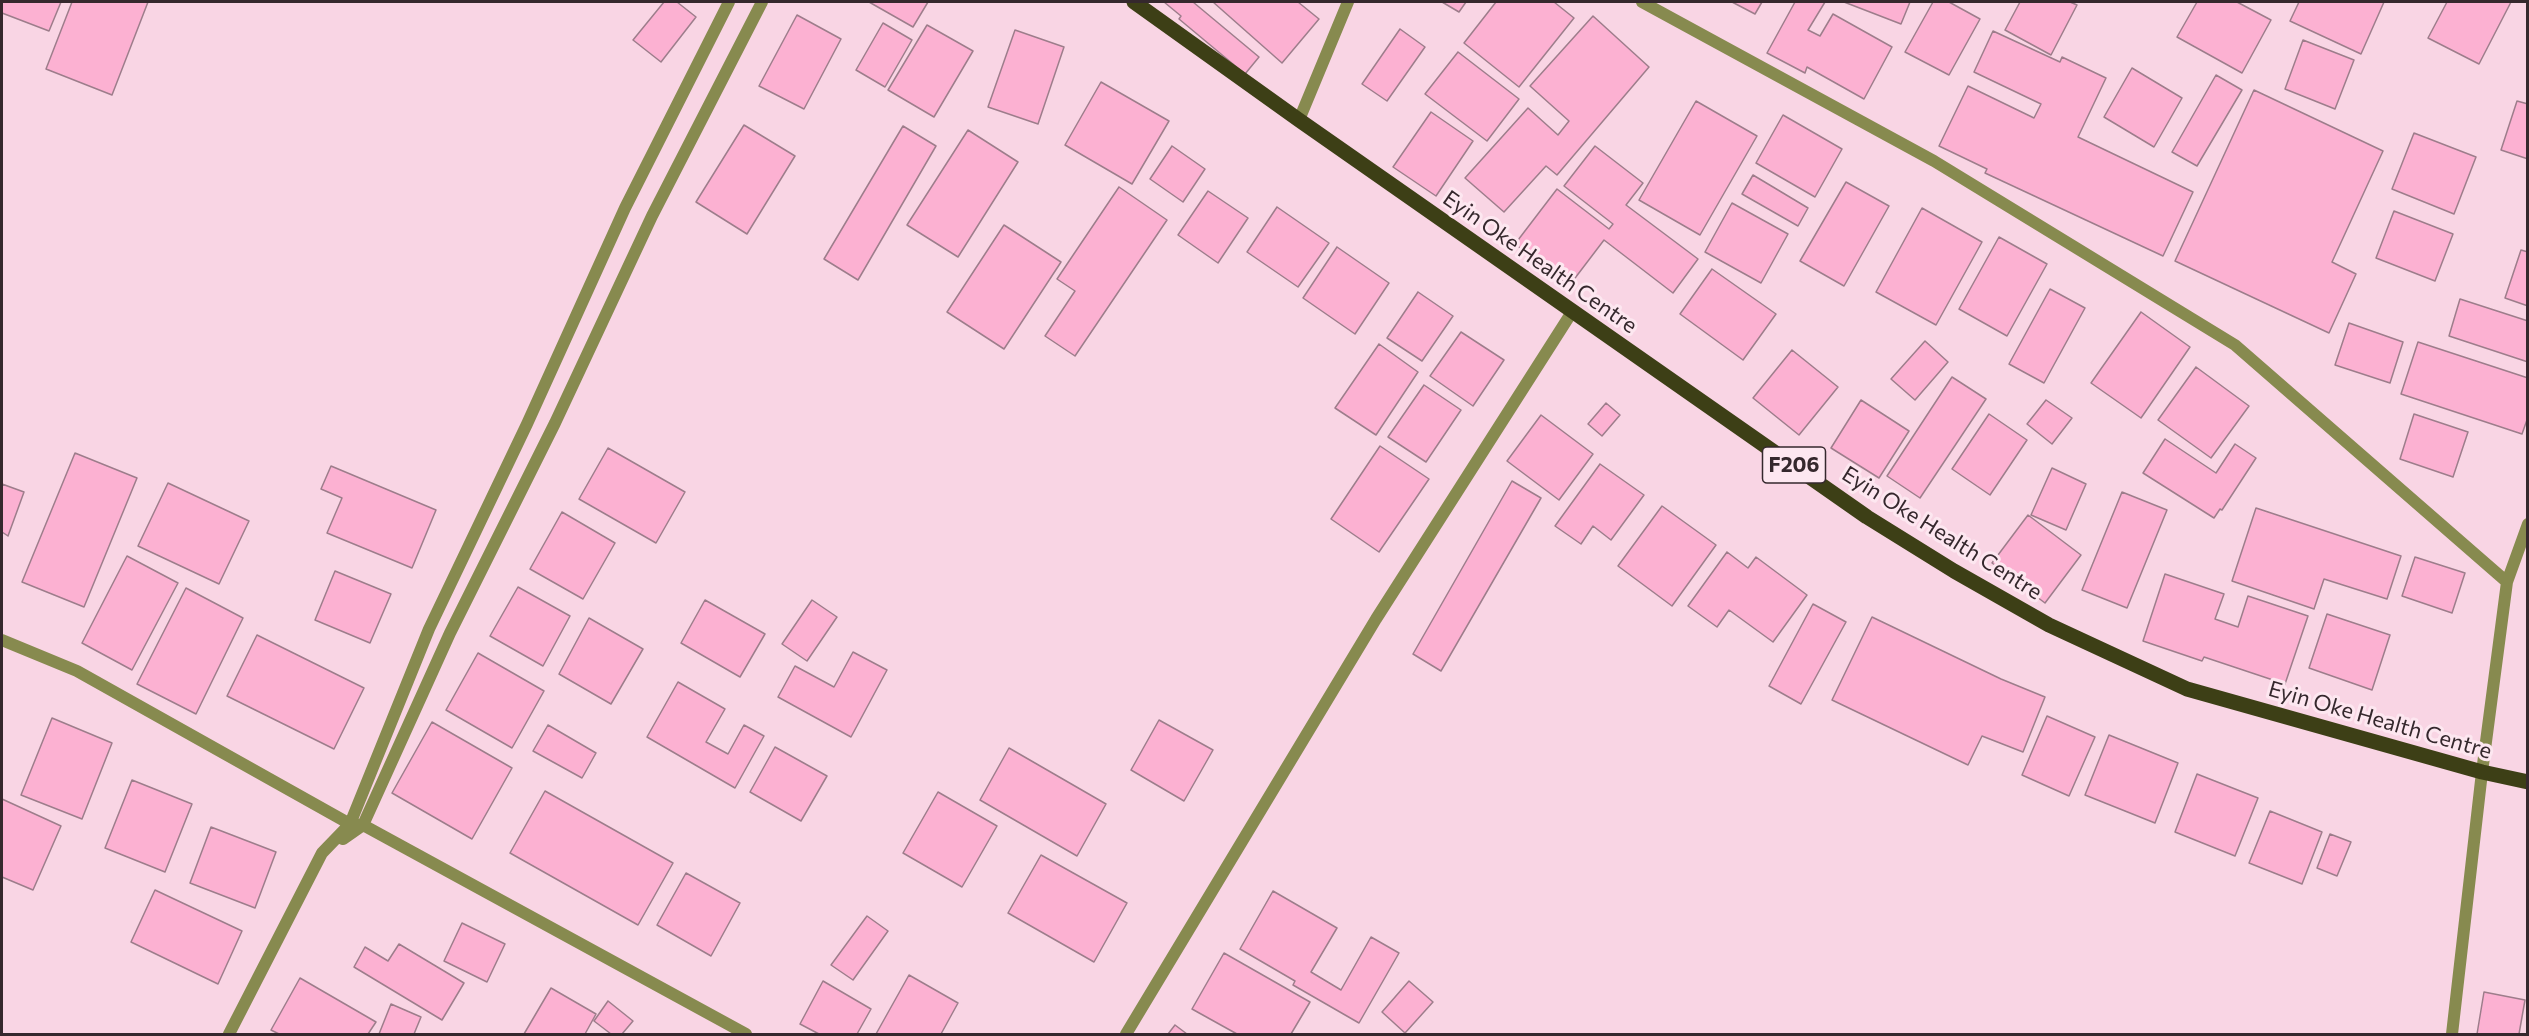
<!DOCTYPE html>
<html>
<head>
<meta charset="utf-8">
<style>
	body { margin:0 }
	#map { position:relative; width:2529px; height:1036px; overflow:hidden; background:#f9d5e4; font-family:Commissioner,sans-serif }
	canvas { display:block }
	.frame { position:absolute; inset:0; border:3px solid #35282d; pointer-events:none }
</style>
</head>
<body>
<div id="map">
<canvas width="2529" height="1036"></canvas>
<div class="frame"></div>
</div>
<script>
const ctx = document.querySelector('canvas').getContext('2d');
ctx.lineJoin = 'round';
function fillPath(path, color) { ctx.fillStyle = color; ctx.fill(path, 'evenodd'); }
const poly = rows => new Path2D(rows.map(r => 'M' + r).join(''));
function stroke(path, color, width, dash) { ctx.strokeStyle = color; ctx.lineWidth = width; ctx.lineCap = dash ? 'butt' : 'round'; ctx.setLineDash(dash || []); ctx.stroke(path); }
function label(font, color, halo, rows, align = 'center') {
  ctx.font = font + ' Commissioner,sans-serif'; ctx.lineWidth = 6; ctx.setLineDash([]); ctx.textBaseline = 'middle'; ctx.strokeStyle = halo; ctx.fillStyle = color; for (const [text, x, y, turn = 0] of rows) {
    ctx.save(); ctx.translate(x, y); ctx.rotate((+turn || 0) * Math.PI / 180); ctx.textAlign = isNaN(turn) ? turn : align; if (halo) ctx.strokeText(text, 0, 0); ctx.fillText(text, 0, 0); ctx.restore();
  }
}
const building = poly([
	[2,2,61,2,49,31,2,13,2,2],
	[72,2,148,2,112,95,46,69,72,2],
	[664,2,677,2,696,17,661,62,633,40,664,2],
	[869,2,928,2,913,27,869,2],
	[1164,2,1193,2,1259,57,1245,74,1179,19,1181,16,1164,2],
	[1213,2,1298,2,1319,19,1282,63,1213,2],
	[1442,2,1466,2,1459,12,1442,2],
	[1496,2,1554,2,1574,18,1519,87,1464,43,1496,2],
	[1732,2,1762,2,1755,14,1732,2],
	[1795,2,1825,2,1808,30,1820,36,1833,14,1892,47,1864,99,1807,67,1805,73,1767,53,1795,2],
	[1844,2,1910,2,1901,24,1844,2],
	[1933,2,1949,2,1980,19,1949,75,1905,52,1933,2],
	[2020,2,2070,2,2077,5,2051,55,2005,30,2020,2],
	[2197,2,2237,2,2271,20,2242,73,2177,37,2197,2],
	[2299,2,2384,2,2361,54,2290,21,2299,2],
	[2447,2,2511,2,2479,64,2428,38,2447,2],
	[797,15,841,39,804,109,759,86,797,15],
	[1593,16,1649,67,1557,175,1546,166,1504,212,1465,178,1528,108,1558,135,1569,121,1530,86,1593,16],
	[883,23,912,40,885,87,856,70,883,23],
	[927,25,973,51,934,117,888,90,927,25],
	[1400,29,1425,47,1387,101,1362,84,1400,29],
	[1015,30,1064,47,1038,124,988,107,1015,30],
	[1993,31,2060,62,2062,57,2106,78,2078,137,2193,192,2163,256,1985,173,1987,169,1939,146,1968,86,2034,118,2041,104,1974,72,1993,31],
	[2303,40,2354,60,2335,109,2285,89,2303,40],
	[1458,52,1519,99,1487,141,1425,94,1458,52],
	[2132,68,2182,98,2154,147,2104,117,2132,68],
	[2216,75,2242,90,2197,166,2172,152,2216,75],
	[1101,82,1169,121,1132,184,1065,145,1101,82],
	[2254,90,2383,151,2332,262,2356,274,2329,333,2175,261,2254,90],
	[1696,101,1757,136,1700,235,1639,200,1696,101],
	[2517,101,2528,104,2528,159,2501,150,2517,101],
	[1431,112,1473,141,1436,196,1393,167,1431,112],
	[1783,115,1842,149,1815,197,1756,163,1783,115],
	[744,125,795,156,747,234,696,202,744,125],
	[903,126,936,146,858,280,824,259,903,126],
	[968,130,1018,162,958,257,907,225,968,130],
	[2414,133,2476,157,2454,214,2392,189,2414,133],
	[1172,146,1205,169,1183,202,1150,179,1172,146],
	[1595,146,1643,183,1626,205,1698,259,1673,293,1604,240,1569,286,1515,244,1557,189,1609,229,1613,224,1564,186,1595,146],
	[1753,175,1808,208,1798,226,1742,194,1753,175],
	[1846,182,1889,206,1844,286,1800,261,1846,182],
	[1119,187,1167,220,1075,356,1045,336,1075,291,1057,279,1119,187],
	[1208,191,1248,218,1218,263,1178,235,1208,191],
	[1732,203,1788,234,1761,283,1705,252,1732,203],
	[1277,207,1329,243,1298,287,1247,252,1277,207],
	[1922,208,1982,242,1936,325,1876,292,1922,208],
	[2394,211,2453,234,2435,281,2376,258,2394,211],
	[1004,225,1061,262,1004,349,947,312,1004,225],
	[1999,237,2047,264,2007,336,1959,309,1999,237],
	[1337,247,1389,283,1355,334,1303,298,1337,247],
	[2521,250,2528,252,2528,306,2505,298,2521,250],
	[1712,269,1776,314,1743,360,1680,314,1712,269],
	[2050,289,2085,308,2044,383,2009,364,2050,289],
	[1418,292,1453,316,1422,361,1387,338,1418,292],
	[2460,299,2528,321,2528,362,2449,336,2460,299],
	[2141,312,2190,347,2141,418,2091,383,2141,312],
	[2349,323,2403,342,2390,383,2335,365,2349,323],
	[1461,332,1504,360,1473,406,1430,376,1461,332],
	[1925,341,1948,362,1915,400,1891,379,1925,341],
	[2418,342,2528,378,2528,417,2522,434,2401,394,2418,342],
	[1379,344,1418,372,1376,435,1335,408,1379,344],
	[1792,350,1838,387,1799,435,1753,398,1792,350],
	[2196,367,2249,406,2211,458,2158,420,2196,367],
	[1952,377,1986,399,1920,498,1887,476,1952,377],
	[1424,385,1461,410,1426,462,1388,437,1424,385],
	[1861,400,1909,431,1879,478,1831,448,1861,400],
	[2046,400,2072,418,2052,444,2027,424,2046,400],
	[1606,403,1620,415,1602,436,1588,424,1606,403],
	[1989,414,2027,440,1990,495,1952,469,1989,414],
	[2414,414,2468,432,2453,477,2400,459,2414,414],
	[1541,415,1593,454,1559,500,1507,461,1541,415],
	[2165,439,2216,473,2235,444,2256,458,2222,510,2220,509,2214,518,2143,473,2165,439],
	[1380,446,1429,479,1379,552,1331,519,1380,446],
	[608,448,685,492,656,543,579,499,608,448],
	[75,453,137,478,84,607,22,582,75,453],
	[1600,464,1644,495,1611,540,1593,526,1581,544,1555,526,1600,464],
	[331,466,436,510,412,568,327,533,342,498,321,489,331,466],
	[2052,468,2086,484,2066,530,2031,515,2052,468],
	[1512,481,1541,498,1441,671,1413,654,1512,481],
	[168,483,249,521,219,584,138,546,168,483],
	[2,484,24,492,8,536,2,532,2,484],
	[2122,492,2167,510,2127,608,2082,590,2122,492],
	[1662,506,1716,545,1672,606,1618,566,1662,506],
	[2256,508,2401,556,2387,599,2324,579,2314,609,2232,581,2256,508],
	[562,512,615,543,583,599,530,569,562,512],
	[2028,515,2081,555,2045,603,1992,563,2028,515],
	[1727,552,1748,568,1756,557,1807,595,1773,642,1729,610,1717,627,1688,606,1727,552],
	[127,556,178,583,132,670,82,643,127,556],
	[2415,557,2465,573,2452,613,2402,596,2415,557],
	[335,571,391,594,370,643,315,620,335,571],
	[2165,574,2224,594,2215,619,2238,627,2248,596,2308,616,2285,684,2204,657,2202,661,2143,641,2165,574],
	[518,587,570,616,543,666,490,636,518,587],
	[186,588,243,618,196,714,137,684,186,588],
	[705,600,765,634,740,677,681,643,705,600],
	[812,600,837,617,807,661,782,644,812,600],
	[1813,604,1846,622,1801,704,1769,686,1813,604],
	[2327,614,2390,635,2372,690,2309,668,2327,614],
	[1872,617,2001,679,2045,697,2023,752,1982,736,1968,765,1832,700,1872,617],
	[589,618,643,649,611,704,559,674,589,618],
	[257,635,364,688,334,749,227,696,257,635],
	[853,652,887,670,851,737,778,697,795,666,834,687,853,652],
	[478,653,544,691,512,748,446,710,478,653],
	[678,682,725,709,706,742,728,754,744,725,764,736,735,788,647,737,678,682],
	[2047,716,2095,737,2069,796,2022,775,2047,716],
	[52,718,112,743,82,819,21,795,52,718],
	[1159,720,1213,750,1184,801,1131,770,1159,720],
	[432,722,512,768,472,839,392,793,432,722],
	[548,725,596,753,582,778,533,751,548,725],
	[2109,735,2178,763,2155,823,2085,795,2109,735],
	[775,747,827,776,801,821,750,792,775,747],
	[1009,748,1106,804,1077,856,980,800,1009,748],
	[2197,774,2258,798,2235,856,2175,832,2197,774],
	[132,780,192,804,165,872,105,848,132,780],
	[545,791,673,863,638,925,510,853,545,791],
	[938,792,997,826,962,887,903,853,938,792],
	[2,799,61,826,33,890,2,877,2,799],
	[2270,811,2322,832,2302,884,2249,863,2270,811],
	[211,827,276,852,255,908,190,883,211,827],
	[2330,834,2351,842,2337,876,2317,868,2330,834],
	[1041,855,1127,903,1094,962,1008,913,1041,855],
	[686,873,740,903,711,956,657,925,686,873],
	[155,890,242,931,218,984,131,942,155,890],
	[1273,891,1337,928,1311,972,1341,990,1371,937,1399,953,1359,1023,1293,985,1295,981,1240,949,1273,891],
	[867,916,888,931,853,980,831,965,867,916],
	[462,923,505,944,487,982,444,961,462,923],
	[399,944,464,983,442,1020,354,967,365,947,388,961,399,944],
	[1224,953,1310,1002,1291,1034,1237,1034,1192,1009,1224,953],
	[909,975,958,1003,941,1034,876,1034,909,975],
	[300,978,376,1022,368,1034,279,1034,271,1030,300,978],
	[823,981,871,1009,857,1034,819,1034,800,1024,823,981],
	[1409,981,1433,1002,1405,1033,1382,1012,1409,981],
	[551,988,596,1014,585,1034,524,1034,551,988],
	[2484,992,2525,1000,2519,1034,2477,1034,2484,992],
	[608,1001,633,1021,622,1034,611,1034,594,1021,608,1001],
	[391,1004,421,1017,414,1034,379,1034,391,1004],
	[1175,1025,1187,1034,1168,1034,1175,1025]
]);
fillPath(building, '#fcb1d2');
stroke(building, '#9d7d8b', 1.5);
stroke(poly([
	[1642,2,1934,161,2235,345,2507,582],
	[1299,120,1348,2],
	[2,640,77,671,350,824,363,825,746,1034],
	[343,839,363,825,450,633,555,423,652,216,762,2],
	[229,1034,322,853,350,824,429,629,527,424,625,208,729,2],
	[1126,1034,1376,619,1572,312],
	[2452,1034,2482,772,2507,582,2528,524]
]), '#878a4f', 12);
stroke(poly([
	[1134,2,1299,120,1867,517,1954,571,2049,625,2187,689,2482,772,2528,782]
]), '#3d3f16', 15);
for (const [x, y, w] of [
	[1794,465,63]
]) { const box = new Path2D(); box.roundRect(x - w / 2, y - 18, w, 36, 4.5); ctx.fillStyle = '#fde7f0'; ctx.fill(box); stroke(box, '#35282d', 1.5); }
label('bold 21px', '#35282d', null, [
	["F206",1794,465]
]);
label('22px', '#35282d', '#fde7f0', [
	["Eyin Oke Health Centre",1540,262,35],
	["Eyin Oke Health Centre",1942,533,32],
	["Eyin Oke Health Centre",2380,720,16]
]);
</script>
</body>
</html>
